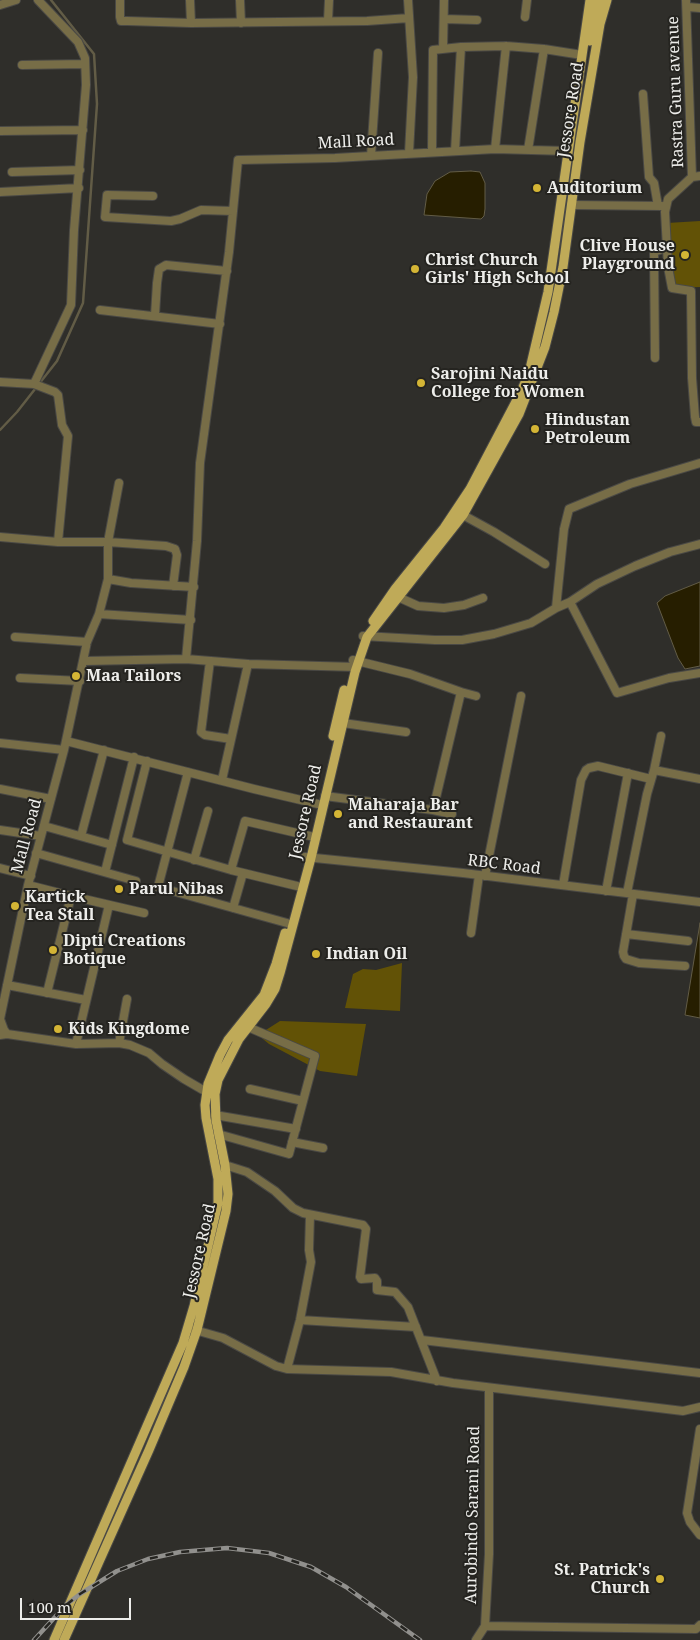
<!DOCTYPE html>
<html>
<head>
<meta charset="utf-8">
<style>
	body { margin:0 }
	#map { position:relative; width:700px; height:1640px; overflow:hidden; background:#2f2e2a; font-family:"Noto Serif",serif }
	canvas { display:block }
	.scale { position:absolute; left:20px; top:1598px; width:111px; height:22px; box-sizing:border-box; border:2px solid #ededea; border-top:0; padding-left:6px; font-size:15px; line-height:18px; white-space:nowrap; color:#ededea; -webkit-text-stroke:4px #252420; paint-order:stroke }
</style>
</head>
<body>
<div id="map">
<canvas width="700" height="1640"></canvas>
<div class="scale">100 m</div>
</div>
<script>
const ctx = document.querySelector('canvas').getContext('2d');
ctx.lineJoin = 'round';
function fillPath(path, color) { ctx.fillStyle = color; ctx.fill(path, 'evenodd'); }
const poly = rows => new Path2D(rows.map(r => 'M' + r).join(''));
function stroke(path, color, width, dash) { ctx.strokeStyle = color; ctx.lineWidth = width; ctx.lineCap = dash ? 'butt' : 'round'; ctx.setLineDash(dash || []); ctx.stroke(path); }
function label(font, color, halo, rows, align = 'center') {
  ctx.font = font + ' "Noto Serif",serif'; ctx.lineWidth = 4; ctx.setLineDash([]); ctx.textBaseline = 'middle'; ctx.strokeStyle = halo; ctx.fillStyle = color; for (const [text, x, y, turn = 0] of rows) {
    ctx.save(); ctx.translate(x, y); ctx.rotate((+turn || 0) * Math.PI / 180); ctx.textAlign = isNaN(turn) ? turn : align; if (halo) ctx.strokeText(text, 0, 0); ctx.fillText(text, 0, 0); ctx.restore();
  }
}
fillPath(poly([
	[700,221,700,287,675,288,667,223],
	[402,963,400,1011,345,1008,353,974,363,969,376,970],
	[280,1021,366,1024,357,1076,320,1071,269,1044,258,1035]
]), '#625206');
const water = poly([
	[471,171,480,172,485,183,485,209,484,216,481,219,424,215,427,194,435,181,450,172,471,171],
	[700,582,700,666,685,669,678,658,657,603,665,596,700,582],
	[700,923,700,1018,685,1015,700,923]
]);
fillPath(water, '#261e00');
stroke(water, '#625c46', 1);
stroke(poly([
	[0,430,17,412,57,361,83,303,97,104,94,54,51,0]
]), '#625c46', 2.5);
const minor = poly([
	[120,0,120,17,121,21,127,21,191,23,367,21,409,18],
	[190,0,191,23],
	[240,0,241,23],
	[408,0,413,77,409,153],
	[686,0,692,177],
	[0,5,16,0],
	[688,7,700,8],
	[525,17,527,0],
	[444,19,477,20],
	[328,21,329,0],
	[443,49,444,0],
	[22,65,85,64],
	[643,94,649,177,654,183,658,206],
	[0,131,83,130],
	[495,149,506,46],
	[528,150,544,49],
	[455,151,461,47,506,46,544,49,582,55],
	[432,152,433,50,461,47],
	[371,156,378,53],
	[12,172,80,170],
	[700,176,692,177,668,199,665,212,668,267,672,288,691,291,692,378,695,417,696,422,700,422],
	[0,192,79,188],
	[153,196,107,195,105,217,171,221,180,219,201,210,233,211],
	[571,205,662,206],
	[100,310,220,324],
	[155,315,157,283,159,269,161,268,166,265,227,271],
	[655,358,654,252,667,247],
	[0,382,34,384],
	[119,483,108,542,166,546,175,549,177,555,173,586],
	[463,515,494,532,545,564],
	[0,537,58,542],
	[108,579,131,583,194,587],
	[398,597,418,606,444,608,464,605,483,598],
	[570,602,617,693,669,678,700,673],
	[556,608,570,602,597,584,635,566,670,552,700,544],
	[99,614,191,620],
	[363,636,435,640,462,640,494,634,531,623,556,608,564,529,569,509,630,484,700,463],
	[15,637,87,642],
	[186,659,197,541,200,463,229,252,238,160,335,158,495,149,567,151],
	[84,661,186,659,248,664,356,667],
	[210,661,201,732,205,735,231,739],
	[20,678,80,681],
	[461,692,476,696],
	[343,723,406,732],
	[66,741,254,789,318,804],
	[0,743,64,750],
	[147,761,127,840,231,870,297,886],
	[654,770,661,736],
	[188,772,158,887,287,923],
	[222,780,248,664],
	[0,789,51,799],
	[325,796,433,810,461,692,410,674,353,660],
	[433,810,452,814],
	[44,826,112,845],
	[0,830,41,836],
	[81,836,104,750],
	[36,853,136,881],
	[305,857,463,873,700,902],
	[194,860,208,811],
	[0,868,31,876],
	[231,870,245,821,310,836],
	[105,872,134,757],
	[485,876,521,696],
	[28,885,71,896,144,913],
	[563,885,581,780,586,770,589,768,598,766,651,779],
	[606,891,628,773],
	[627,893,647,794,654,770,700,779],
	[633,894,623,952,624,956,626,959,639,963,685,966],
	[233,908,243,873],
	[471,933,479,875],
	[626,934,688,941],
	[7,985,86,1000],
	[47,993,71,896],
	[7,1034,4,1030,0,1019,28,885,64,750,87,642,99,614,108,579,108,542,58,542,68,436,62,425,58,395,55,392,34,384,71,305,74,230,86,85,85,58,78,42,38,0],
	[0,1035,7,1034,76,1044,119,1043,130,1045,149,1053,162,1064,184,1079,203,1090,210,1093],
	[119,1043,127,999],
	[76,1044,109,905],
	[250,1089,303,1101],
	[215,1115,296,1129],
	[218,1134,289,1154,315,1056,248,1027],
	[292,1142,323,1148],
	[225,1165,247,1172,275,1191,293,1208,303,1213,363,1225,366,1229,360,1277,361,1279,375,1278,377,1281,377,1290,395,1292,408,1307,437,1381],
	[300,1320,416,1327],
	[188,1328,223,1338,276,1366,287,1369,391,1372,453,1383,683,1411,700,1407],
	[422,1340,700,1373],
	[287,1369,300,1320,311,1262,309,1250,310,1215],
	[700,1429,687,1513,690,1522,700,1535],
	[485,1626,696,1629,700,1625],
	[476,1640,485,1626,489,1554,489,1388]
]);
const major = poly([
	[590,41,599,0],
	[373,621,395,589,444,528,470,489,521,392,529,373,548,292,590,0],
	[333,736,344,690],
	[54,1640,183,1343,194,1306,218,1203,218,1179,206,1118,205,1105,208,1084,220,1055,228,1040,264,995,276,964,285,933],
	[64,1640,149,1450,184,1367,197,1330,226,1211,228,1194,225,1165,216,1120,215,1094,218,1080,239,1039,266,1004,275,989,280,973,311,858,355,672,367,637,463,515,519,414,545,347,554,312,563,267,580,142,600,24,607,0]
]);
stroke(minor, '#4a4945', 10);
stroke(major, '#4a4945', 11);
stroke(minor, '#776d47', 8);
stroke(major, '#bfaa58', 9);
const rail = poly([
	[34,1640,66,1605,80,1594,117,1571,148,1559,180,1552,227,1548,269,1553,311,1567,346,1587,420,1640]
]);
stroke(rail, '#91908d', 4.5);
stroke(rail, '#252420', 2.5, [8]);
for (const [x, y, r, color] of [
	[537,188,5,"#d4b535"],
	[685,255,5,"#d4b535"],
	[415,269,5,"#d4b535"],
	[421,383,5,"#d4b535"],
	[535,429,5,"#d4b535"],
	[76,676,5,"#d4b535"],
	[338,814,5,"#d4b535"],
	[119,889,5,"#d4b535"],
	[15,906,5,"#d4b535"],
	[53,950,5,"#d4b535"],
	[316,954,5,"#d4b535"],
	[58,1029,5,"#d4b535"],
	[660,1579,5,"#d4b535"]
]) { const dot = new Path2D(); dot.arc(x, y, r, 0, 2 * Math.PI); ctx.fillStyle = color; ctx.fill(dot); stroke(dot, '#252420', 2); }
label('16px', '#ededea', '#252420', [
	["Rastra Guru avenue",676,92,-92],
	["Jessore Road",571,110,-81],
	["Mall Road",356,142,-3],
	["Jessore Road",306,812,-77],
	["Mall Road",27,836,-75],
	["RBC Road",504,865,7],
	["Jessore Road",200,1251,-77],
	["Aurobindo Sarani Road",473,1515,-89]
]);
label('bold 16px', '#ededea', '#252420', [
	["Auditorium",547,188],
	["Clive House",675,246,"right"],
	["Playground",675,264,"right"],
	["Christ Church",425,260],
	["Girls' High School",425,278],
	["Sarojini Naidu",431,374],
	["College for Women",431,392],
	["Hindustan",545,420],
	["Petroleum",545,438],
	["Maa Tailors",86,676],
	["Maharaja Bar",348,805],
	["and Restaurant",348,823],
	["Parul Nibas",129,889],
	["Kartick",25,897],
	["Tea Stall",25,915],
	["Dipti Creations",63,941],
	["Botique",63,959],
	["Indian Oil",326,954],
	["Kids Kingdome",68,1029],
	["St. Patrick's",650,1570,"right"],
	["Church",650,1588,"right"]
], 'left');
</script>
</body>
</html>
